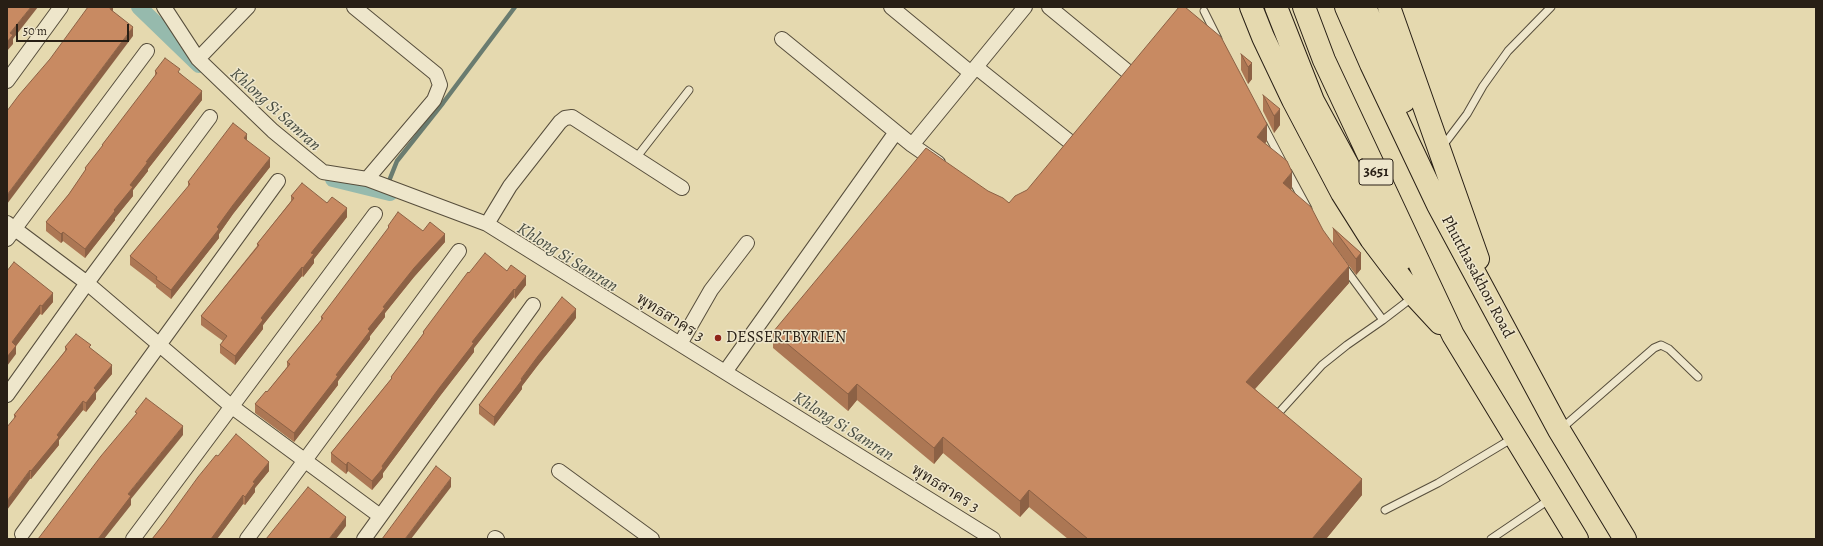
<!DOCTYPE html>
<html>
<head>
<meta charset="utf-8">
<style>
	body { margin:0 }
	#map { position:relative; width:1823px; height:546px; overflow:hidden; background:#e5d9af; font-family:Alegreya,serif }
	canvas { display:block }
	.frame { position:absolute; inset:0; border:8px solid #281f15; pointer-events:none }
	.scale { position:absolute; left:16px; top:24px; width:113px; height:18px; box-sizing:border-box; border:2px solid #281f15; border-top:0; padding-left:5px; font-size:12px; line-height:14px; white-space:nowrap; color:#281f15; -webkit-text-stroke:3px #eee6cb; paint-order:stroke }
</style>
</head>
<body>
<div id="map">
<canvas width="1823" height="546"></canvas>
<div class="frame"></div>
<div class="scale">50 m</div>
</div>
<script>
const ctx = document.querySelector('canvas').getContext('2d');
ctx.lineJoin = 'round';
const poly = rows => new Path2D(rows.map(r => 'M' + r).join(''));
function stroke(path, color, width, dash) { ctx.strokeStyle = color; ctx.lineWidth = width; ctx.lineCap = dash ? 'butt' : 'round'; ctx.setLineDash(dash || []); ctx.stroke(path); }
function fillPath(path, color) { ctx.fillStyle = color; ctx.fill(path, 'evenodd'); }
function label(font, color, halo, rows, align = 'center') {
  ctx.font = font + ' Alegreya,"Noto Serif Thai",serif'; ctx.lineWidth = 3; ctx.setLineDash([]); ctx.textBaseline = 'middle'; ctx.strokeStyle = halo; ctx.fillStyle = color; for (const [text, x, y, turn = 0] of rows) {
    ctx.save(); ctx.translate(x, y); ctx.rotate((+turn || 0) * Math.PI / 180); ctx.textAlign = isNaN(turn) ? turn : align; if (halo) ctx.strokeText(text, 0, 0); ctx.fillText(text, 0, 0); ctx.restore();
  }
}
stroke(poly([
	[387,186,397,161,443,103,515,7]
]), '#6a7c70', 4.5);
stroke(poly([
	[139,7,199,65],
	[333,179,390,193]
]), '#96baad', 16);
const service = poly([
	[1204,11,1218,39],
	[1263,125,1283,163],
	[1442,147,1467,114,1483,86,1508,51,1551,7],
	[636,158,689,90],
	[1288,172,1308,209],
	[1344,267,1383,320],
	[1275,417,1322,365,1347,345,1383,320,1413,297],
	[1561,429,1654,348,1661,345,1669,349,1698,377],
	[1385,510,1438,483,1513,438],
	[1491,539,1550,499]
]);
const minor = poly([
	[164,7,198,59,273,131,323,172,367,179,487,224,993,539],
	[354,7,436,74,440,85,434,100,367,179],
	[891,7,971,73],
	[1049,7,1128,72],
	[782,39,912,145,938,163],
	[198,59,248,7],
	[976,67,1070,142],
	[7,81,61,7],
	[912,145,1025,7],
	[7,223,87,283,231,406,380,516],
	[487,224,510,186,560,122,565,118,572,117,682,188],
	[7,239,147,51],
	[680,344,711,290,747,243],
	[725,372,896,132],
	[7,395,87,283,210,117],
	[559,471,652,539],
	[22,534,278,181],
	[495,538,497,539],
	[133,539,375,214],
	[247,539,459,251],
	[364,539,533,305]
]);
const primary = poly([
	[1251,7,1263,37,1293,100,1342,193,1371,239,1393,268,1415,296,1440,323],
	[1276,7,1313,101,1371,208,1402,259],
	[1304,7,1324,60,1453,335,1577,539],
	[1346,7,1371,64,1438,205,1559,430,1625,539],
	[1365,7,1404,101],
	[1389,7,1478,259]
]);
stroke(service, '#574e3c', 9);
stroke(minor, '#574e3c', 16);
stroke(primary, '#281f15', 24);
stroke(service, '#eee6cb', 7);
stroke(minor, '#eee6cb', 14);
stroke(primary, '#e5d9af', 22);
fillPath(poly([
	[1241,54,1252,63,1252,79,1248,84,1241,70],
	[155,71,180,73,202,100,148,169,148,171,133,190,133,196,115,218,115,220,85,258,63,241,61,243,46,231,46,222,69,194,85,171,85,168,102,147,102,145,155,77],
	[1263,95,1280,125,1274,133,1263,111],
	[247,141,270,167,233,214,219,234,219,238,171,299,156,287,156,285,130,265,130,256,188,187,188,182],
	[1267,141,1265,143,1292,188,1291,190,1349,283,1255,389,1362,495,1326,539,1068,539,1029,507,1020,517,943,453,934,464,857,400,848,411,773,348,773,332,988,191,1009,203,1027,190],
	[291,196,347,217,314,259,314,263,303,277,302,276,263,325,263,329,235,365,220,353,220,345,223,341,201,325,201,316,257,246,257,244,291,201],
	[388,226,423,231,445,242,414,277,385,313,385,317,370,336,370,339,338,381,338,385,294,442,255,413,255,404,267,392,287,367,287,362,321,320,321,317,388,229],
	[1333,228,1361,253,1361,269,1356,275,1333,244],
	[7,271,53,302,42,315,40,314,16,346,16,354],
	[507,271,526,285,515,299,514,297,474,348,474,352,440,396,383,473,383,477,372,490,348,471,346,474,331,462,331,453,391,379,391,377,423,334,423,332,469,273],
	[576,318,538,365,522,386,522,389,494,426,479,414,479,405],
	[65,347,91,349,112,374,96,393,96,399,86,412,83,410,59,440,59,445,31,479,30,479,14,418,14,415,65,351],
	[218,456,269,471,255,488,255,492,245,505,243,504,217,539,152,539]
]), '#ac7754');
fillPath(poly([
	[31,7,38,7,13,39,13,44,7,51,7,42,10,33],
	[111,7,113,7,113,13,110,9],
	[133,27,133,36,7,204,7,195],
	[1252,63,1252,79,1248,84,1248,67],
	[202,91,202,100,148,169,148,171,133,190,133,196,115,218,115,220,85,258,85,249,114,210,130,185,146,162],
	[1280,109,1280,125,1274,133,1274,116],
	[1267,124,1267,141,1257,153,1257,137],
	[247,134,247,143,244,138],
	[270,158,270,167,233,214,219,234,219,238,171,299,171,290,233,205],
	[1292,172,1292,188,1283,199,1283,183],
	[347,208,347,217,314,259,314,263,303,277,303,268,311,253],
	[63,232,63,241,61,243,61,234],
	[445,234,445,242,414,277,385,313,385,317,370,336,370,339,338,381,338,385,294,442,294,433,336,375,368,329,383,307,414,268],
	[1361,253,1361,269,1356,275,1356,259],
	[1349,266,1349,283,1246,399,1246,382],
	[302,267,302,276,263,325,263,329,235,365,235,356,261,318],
	[526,276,526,285,515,299,515,290],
	[514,289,514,297,474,348,474,352,440,396,383,473,383,477,372,490,372,481,382,466,472,342],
	[53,293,53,302,42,315,42,306],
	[40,305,40,314,16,346,16,354,7,366,7,357,12,342],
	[576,309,576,318,538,365,522,386,522,389,494,426,494,417,538,356],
	[112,365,112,374,96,393,96,399,86,412,86,403,94,388],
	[857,384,857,400,848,411,848,394],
	[83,401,83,410,59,440,59,445,31,479,31,471,57,435],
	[183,426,183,435,131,499,131,505,104,539,98,539,128,494],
	[943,437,943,453,934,464,934,448],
	[269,462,269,471,255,488,255,492,245,505,245,497,253,482],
	[348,462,348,471,346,474,346,465],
	[30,470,30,479,7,510,7,501],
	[451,478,451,487,411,539,405,539],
	[1362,479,1362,495,1326,539,1312,539],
	[1029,490,1029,507,1020,517,1020,501],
	[243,495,243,504,217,539,211,539],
	[346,517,346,526,336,539,329,539]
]), '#8c6145');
const building = poly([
	[7,7,31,7,10,33,13,35,7,42,7,7],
	[88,7,111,7,110,9,133,27,7,195,7,111,19,95,50,59,88,7],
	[1179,7,1185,7,1221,37,1267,124,1257,137,1287,161,1292,172,1283,183,1311,207,1323,230,1349,266,1246,382,1362,479,1312,539,1088,539,1029,490,1020,501,943,437,934,448,857,384,848,394,773,332,926,148,988,191,1003,198,1009,203,1015,196,1027,190,1179,7],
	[1241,54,1252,63,1248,67,1241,54],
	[165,58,180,69,178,72,202,91,146,162,148,162,130,185,133,187,114,210,115,211,85,249,63,232,61,234,46,222,69,194,86,169,85,168,103,145,102,145,157,73,155,71,165,58],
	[1263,95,1280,109,1274,116,1263,95],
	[233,123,247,134,244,138,270,158,233,205,217,227,219,229,171,290,156,279,157,277,130,256,190,184,188,182,233,123],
	[302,183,327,203,332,197,347,208,311,253,314,254,303,268,302,267,261,318,263,320,235,356,220,345,227,336,201,316,259,245,257,244,294,198,291,196,302,183],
	[398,212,423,231,430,222,445,234,414,268,383,307,385,308,368,329,370,331,336,375,338,376,294,433,255,404,266,391,267,392,290,364,287,362,323,318,321,317,389,227,388,226,398,212],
	[1333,228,1361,253,1356,259,1333,228],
	[485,253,507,271,511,265,526,276,515,290,514,289,472,342,474,343,440,387,382,466,383,468,372,481,348,462,346,465,331,453,392,378,391,377,424,333,423,332,468,272,469,273,485,253],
	[14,262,53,293,42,306,40,305,12,342,16,346,7,357,7,271,14,262],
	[562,297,576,309,538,356,521,379,522,380,494,417,479,405,562,297],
	[76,334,91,345,89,347,112,365,94,388,96,390,86,403,83,401,57,435,59,437,31,471,30,470,7,501,7,427,16,416,14,415,67,349,65,347,76,334],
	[146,398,183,426,128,494,131,496,98,539,38,539,101,456,137,413,135,412,146,398],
	[236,434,269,462,253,482,255,483,245,497,243,495,211,539,152,539,164,524,198,477,216,455,218,456,236,434],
	[436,466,451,478,405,539,382,539,436,466],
	[308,487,346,517,329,539,266,539,308,487]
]);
fillPath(building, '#c88a62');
stroke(building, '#8c6145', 1);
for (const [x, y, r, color] of [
	[718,338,4,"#8f2418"]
]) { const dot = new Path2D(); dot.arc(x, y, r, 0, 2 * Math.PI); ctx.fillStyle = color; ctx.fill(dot); stroke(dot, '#eee6cb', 1.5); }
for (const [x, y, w] of [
	[1376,172,34]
]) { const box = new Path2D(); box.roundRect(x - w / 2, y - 13, w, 26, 3); ctx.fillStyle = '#eee6cb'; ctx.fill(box); stroke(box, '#281f15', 1); }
label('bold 15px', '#281f15', null, [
	["3651",1376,172]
]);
label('16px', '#281f15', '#eee6cb', [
	["Phutthasakhon Road",1477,277,62],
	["พุทธสาคร 3",670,318,32],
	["พุทธสาคร 3",945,489,32]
]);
label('16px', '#281f15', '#eee6cb', [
	["DESSERTBYRIEN",726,338]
], 'left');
label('italic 17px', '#494e43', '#eee6cb', [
	["Khlong Si Samran",275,110,42],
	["Khlong Si Samran",567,258,32],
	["Khlong Si Samran",843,427,32]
]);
</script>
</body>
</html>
